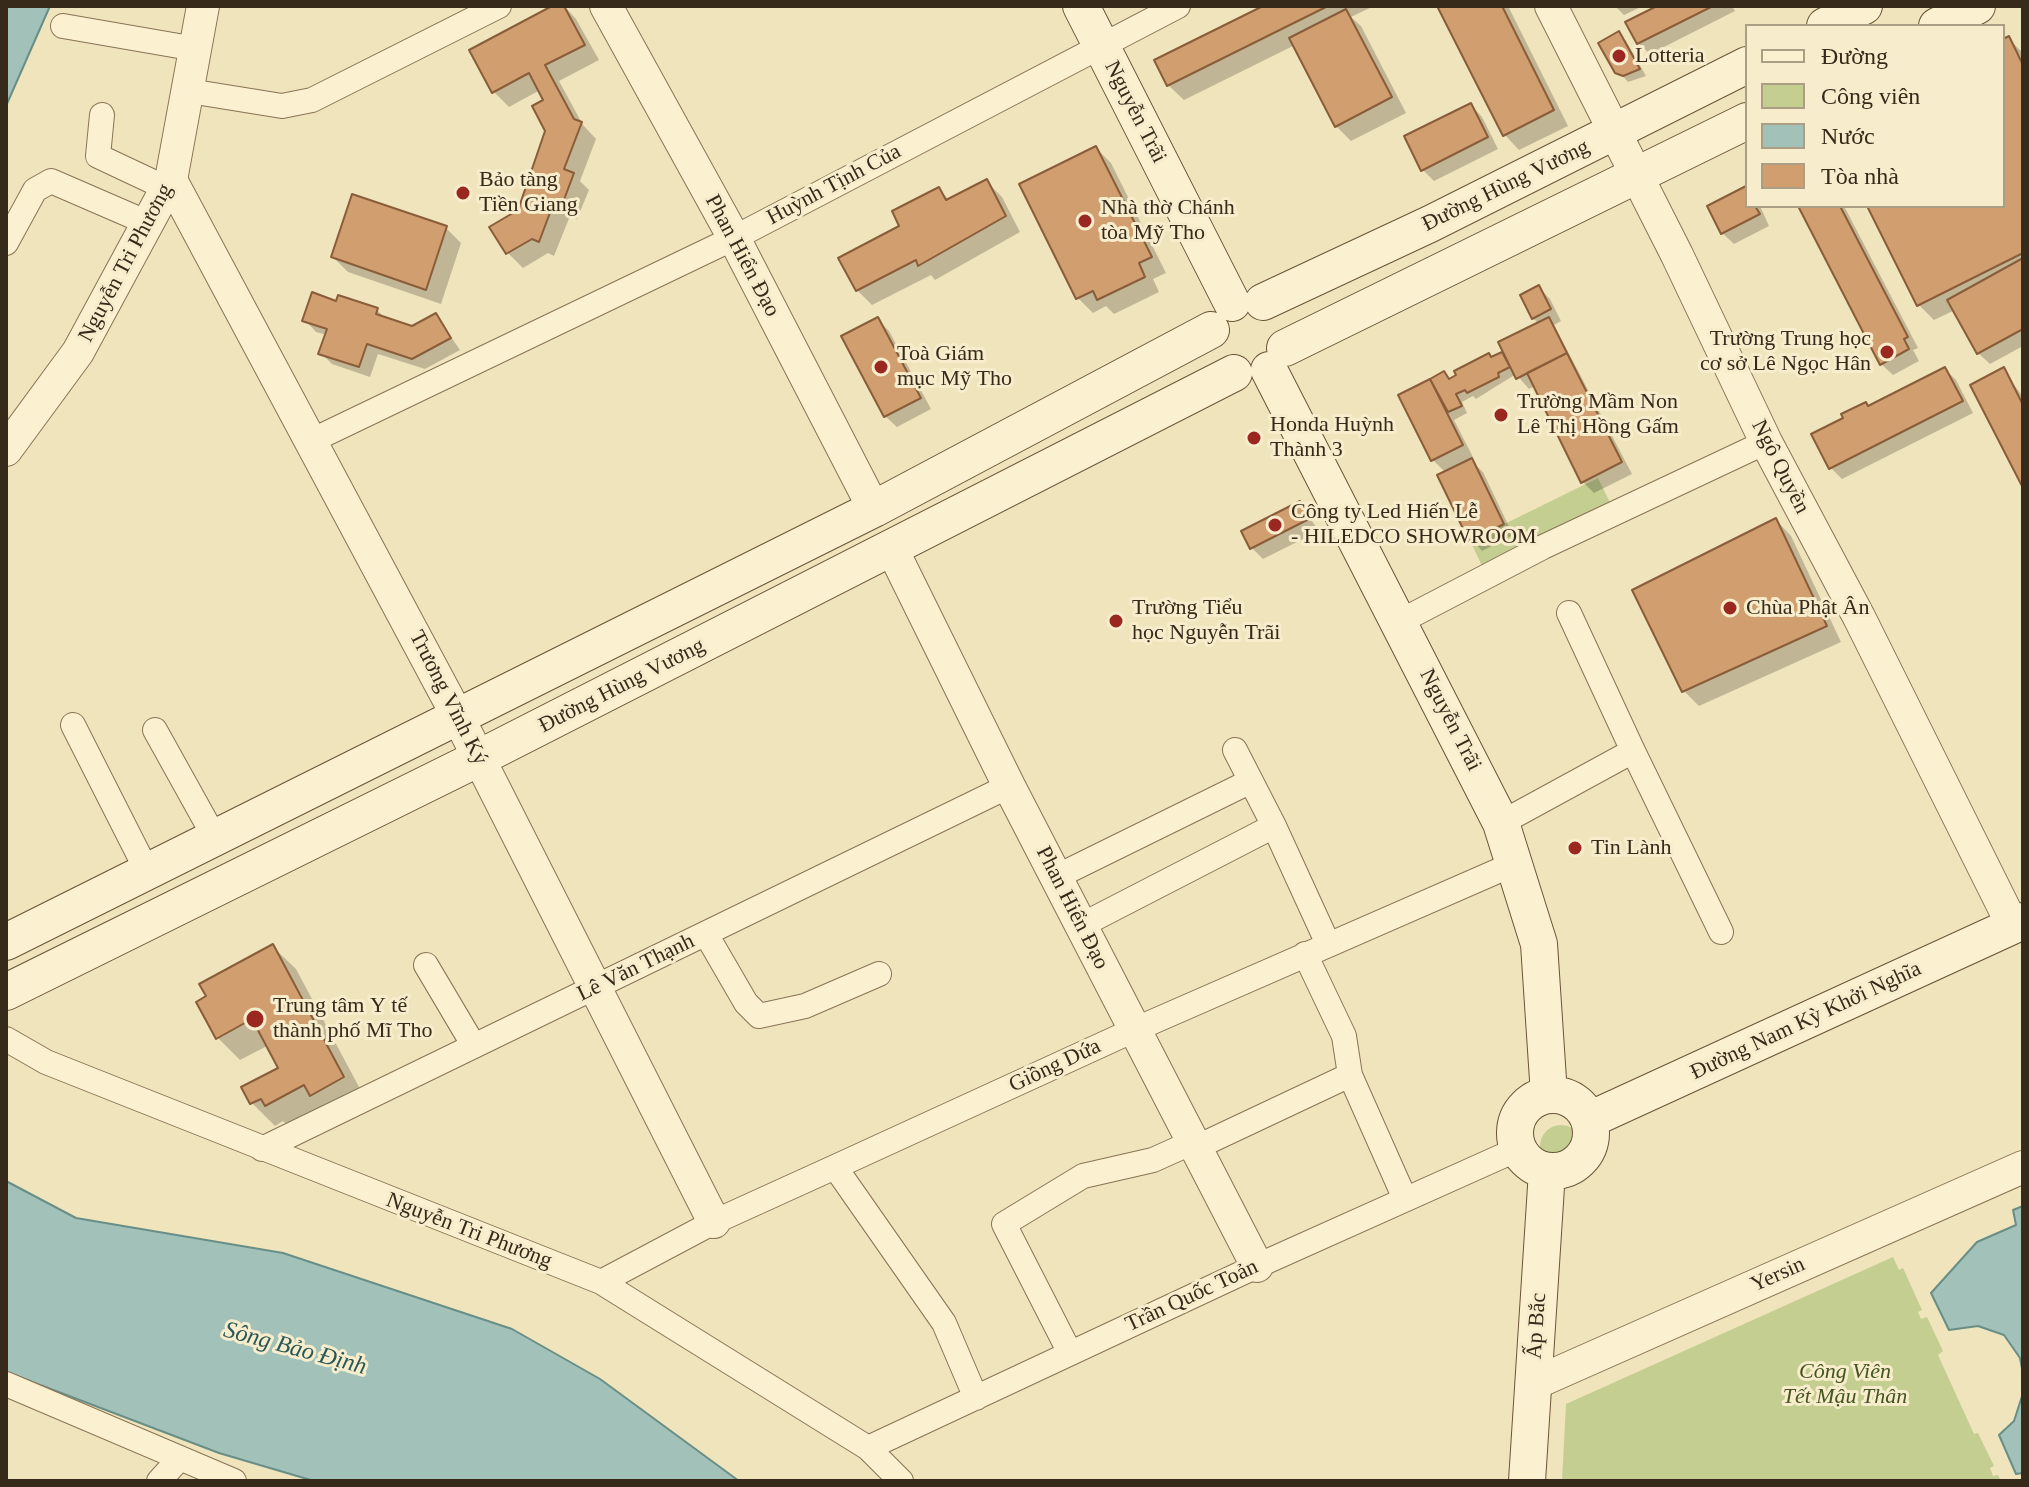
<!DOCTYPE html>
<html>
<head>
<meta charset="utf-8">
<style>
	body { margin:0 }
	#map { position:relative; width:2029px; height:1487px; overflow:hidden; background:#f0e4bc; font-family:Georgia,serif }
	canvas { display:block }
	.frame { position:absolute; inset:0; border:8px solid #372a1b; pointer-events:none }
	.legend { position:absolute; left:1745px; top:24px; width:260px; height:184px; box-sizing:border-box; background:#f7edcc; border:2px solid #aa9f85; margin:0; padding:10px 14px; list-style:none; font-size:24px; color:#372a1b }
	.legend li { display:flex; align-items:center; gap:16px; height:40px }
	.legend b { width:40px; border:2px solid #aa9f85 }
</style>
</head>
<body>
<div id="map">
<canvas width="2029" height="1487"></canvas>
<div class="frame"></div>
<ul class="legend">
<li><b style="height:10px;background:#fbf0d0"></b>Đường</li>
<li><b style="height:22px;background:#c4ce90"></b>Công viên</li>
<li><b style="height:22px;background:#a1c1b9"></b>Nước</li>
<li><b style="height:22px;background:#d19e70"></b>Tòa nhà</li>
</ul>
</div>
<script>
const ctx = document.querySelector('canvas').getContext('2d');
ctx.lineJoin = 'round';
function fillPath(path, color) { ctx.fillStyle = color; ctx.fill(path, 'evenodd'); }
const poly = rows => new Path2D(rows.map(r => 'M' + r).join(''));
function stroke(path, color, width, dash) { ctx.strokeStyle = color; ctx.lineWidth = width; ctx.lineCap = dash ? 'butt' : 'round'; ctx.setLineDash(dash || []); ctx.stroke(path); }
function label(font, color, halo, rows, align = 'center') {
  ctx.font = font + ' Georgia,serif'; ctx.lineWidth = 6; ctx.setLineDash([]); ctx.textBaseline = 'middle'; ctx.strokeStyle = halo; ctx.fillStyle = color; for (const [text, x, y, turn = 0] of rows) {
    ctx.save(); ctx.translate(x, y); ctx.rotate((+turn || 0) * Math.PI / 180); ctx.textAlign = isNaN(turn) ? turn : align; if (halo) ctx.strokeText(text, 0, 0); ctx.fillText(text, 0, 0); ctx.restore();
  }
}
fillPath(poly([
	[1598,478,1617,517,1489,580,1470,541],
	'1540 1146a21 21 0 1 1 42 0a21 21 0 1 1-42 0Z',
	[1893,1257,1899,1270,1903,1268,1922,1310,1918,1312,1921,1319,1927,1317,1943,1351,1938,1355,1974,1434,1978,1433,1994,1466,1990,1468,1993,1476,1998,1475,2001,1481,1562,1481,1566,1404]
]), '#c4ce90');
const water = poly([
	[6,6,50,6,6,106,6,6],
	[6,1181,76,1218,283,1253,512,1329,600,1379,739,1481,314,1481,219,1453,6,1372,6,1181],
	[2023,1206,2023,1374,2020,1358,2004,1335,1978,1326,1949,1330,1931,1293,1977,1242,2016,1225,2013,1210,2023,1206],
	[2023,1393,2023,1473,2016,1474,1999,1435,2014,1421,2023,1393]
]);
fillPath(water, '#a1c1b9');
stroke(water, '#688f87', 2);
fillPath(poly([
	[557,6,564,6,576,19,599,60,559,81,583,125,596,139,580,181,589,190,577,219,570,216,554,256,548,253,523,268,508,253,547,130,546,100,540,90,509,107,493,91],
	[1268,6,1374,6,1351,17,1361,26,1406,113,1351,141,1336,126,1295,45,1184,100,1168,85],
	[1440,6,1508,6,1568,126,1519,150,1504,134],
	[1615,6,1643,6,1624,15],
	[1662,6,1732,6,1735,11,1650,54,1638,43],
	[1619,33,1626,41,1646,76,1628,82,1621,74],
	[2008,38,2023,53,2023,346,1990,364,1978,353,1955,310,1934,320,1919,305,1869,206,2003,206,2003,41],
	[1471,105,1482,117,1498,149,1434,181,1423,170],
	[1096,148,1111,163,1166,273,1153,279,1159,292,1114,314,1106,306,1093,313,1078,298],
	[987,182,1002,197,1020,232,935,280,931,275,872,305,857,290,902,227,939,189,950,201],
	[1745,189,1747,206,1760,206,1769,226,1734,244,1722,233],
	[1800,206,1844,206,1918,348,1913,350,1919,361,1893,375,1881,364],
	[446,228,461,243,441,304,348,272,333,257],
	[1539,288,1550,299,1561,321,1554,325,1632,474,1594,493,1583,482,1535,386,1529,389,1516,374,1476,399,1473,396,1462,402,1467,413,1454,420,1473,457,1469,459,1483,472,1513,535,1482,551,1471,539,1446,473,1433,460,1429,381,1436,388,1444,373,1451,380,1505,353,1539,324,1533,318],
	[338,303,377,310,387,320,412,328,436,315,460,350,425,369,378,354,370,377,332,364,321,353,327,335,316,332,305,320],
	[878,320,889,331,931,409,897,427,885,416],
	[1945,369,1956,380,1973,413,1842,479,1831,468,1814,435,1865,405,1869,408],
	[2003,370,2023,397,2023,483],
	[1300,504,1319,531,1263,559,1252,548],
	[1776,520,1791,536,1841,642,1699,706,1684,691],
	[273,947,296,969,366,1100,289,1127,283,1121,275,1126,252,1103,281,1068,269,1045,240,1060,217,1037]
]), '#0003');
const building = poly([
	[552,6,564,6,585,45,545,65,574,119,582,122,564,169,574,173,562,205,554,202,539,242,532,239,506,254,489,227,518,210,545,131,532,106,543,100,529,73,492,93,469,50,552,6],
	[1263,6,1328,6,1167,86,1154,60,1263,6],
	[1437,6,1502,6,1554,110,1503,136,1437,6],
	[1657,6,1713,6,1637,44,1625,22,1657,6],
	[1346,9,1392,97,1335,127,1289,38,1346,9],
	[1619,31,1640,69,1623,76,1615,73,1598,43,1619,31],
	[2009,36,2023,65,2023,253,1917,306,1867,206,2003,206,2003,39,2009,36],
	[1471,103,1488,137,1421,171,1404,136,1471,103],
	[1096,146,1152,257,1139,263,1145,277,1097,300,1093,291,1076,299,1019,184,1096,146],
	[987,179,1006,216,918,266,916,260,856,291,838,258,899,226,892,211,939,187,946,200,987,179],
	[1746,186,1747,206,1755,206,1760,214,1721,234,1707,206,1746,186],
	[352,194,447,226,426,290,331,257,352,194],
	[1798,206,1840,206,1908,337,1904,339,1909,349,1880,365,1798,206],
	[2023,258,2023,329,1977,354,1947,300,2023,258],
	[1539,285,1551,309,1532,319,1520,295,1539,285],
	[312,292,336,301,338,295,378,308,376,314,412,326,436,313,451,338,412,359,367,344,359,367,318,354,327,329,302,321,312,292],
	[878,317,921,398,884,417,841,336,878,317],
	[1549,317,1567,353,1516,379,1498,342,1549,317],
	[1502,352,1510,367,1498,373,1499,377,1467,393,1465,390,1456,394,1462,406,1448,412,1430,379,1444,371,1449,379,1456,375,1454,371,1489,353,1491,357,1502,352],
	[1567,353,1622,462,1581,483,1527,373,1567,353],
	[1945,367,1963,401,1829,469,1811,434,1843,418,1841,414,1866,402,1868,406,1945,367],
	[2004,367,2023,405,2023,488,1970,385,2004,367],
	[1430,379,1463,445,1431,461,1398,395,1430,379],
	[1472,458,1504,524,1469,541,1437,475,1472,458],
	[1300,501,1309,519,1250,549,1241,531,1300,501],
	[1776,518,1827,626,1682,692,1632,590,1776,518],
	[273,944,344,1077,310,1096,304,1085,265,1106,261,1099,250,1104,241,1087,278,1068,252,1019,216,1039,196,1002,206,996,199,984,273,944]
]);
fillPath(building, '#d19e70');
stroke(building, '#895d39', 2);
const minor = poly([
	[63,26,196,49],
	[189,91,282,106,312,100,499,6],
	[102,115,98,156,166,188],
	[6,243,35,190,51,181,148,223],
	[313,440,734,238,1178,6],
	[1401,621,1543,547,1766,442],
	[73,725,147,871],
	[155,730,215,838],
	[1235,750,1274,826],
	[1633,751,1721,932],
	[1501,823,1633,751,1569,613],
	[1056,877,1251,781],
	[1082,925,1274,826,1328,944],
	[706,934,746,1003,759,1016,805,1006,879,974],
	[1305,954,1344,1036,1350,1075,1405,1199],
	[426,965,474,1046],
	[6,1039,46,1062,601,1282,868,1448,901,1481],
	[1195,1148,1350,1075],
	[262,1149,1009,786],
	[835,1167,944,1323,976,1398],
	[601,1282,714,1222,835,1167,1134,1030,1516,863],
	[1070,1353,1004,1224,1083,1176,1153,1160,1193,1142],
	[6,1384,234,1481],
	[868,1448,1257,1266,1518,1149],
	[159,1481,180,1458]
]);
const tertiary = poly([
	[606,6,734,238,874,509],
	[1551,6,1677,255,1766,442,1859,617,2013,926],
	[171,180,458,717,714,1222],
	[6,450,78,352,171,180,203,6],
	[892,549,1009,786,1257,1266],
	[1533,1384,2023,1167]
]);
const secondary = poly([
	[1081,6,1232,303],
	[1825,26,1864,6],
	[1937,26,1977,6],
	[1263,302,1430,224,1747,65],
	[1285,348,1747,121],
	[1269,370,1501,823,1539,944,1549,1095],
	[6,942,874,509,1211,330],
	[6,992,479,758,1234,373],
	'1515 1133a38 38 0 1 1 76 0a38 38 0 1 1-76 0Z',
	[1589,1120,2023,921],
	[1527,1481,1547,1171]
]);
stroke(minor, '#897355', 26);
stroke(tertiary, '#897355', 34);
stroke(secondary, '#6a5438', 38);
stroke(minor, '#fbf0d0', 24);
stroke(tertiary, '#fbf0d0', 32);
stroke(secondary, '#fbf0d0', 36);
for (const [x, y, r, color] of [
	[1619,56,8,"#9b2721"],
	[463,193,8,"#9b2721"],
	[1085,221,8,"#9b2721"],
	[1887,352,8,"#9b2721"],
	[881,367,8,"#9b2721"],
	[1501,415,8,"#9b2721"],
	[1254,438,8,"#9b2721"],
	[1275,525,8,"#9b2721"],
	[1730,608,8,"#9b2721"],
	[1116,621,8,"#9b2721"],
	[1575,848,8,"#9b2721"],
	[255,1019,10,"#9b2721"]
]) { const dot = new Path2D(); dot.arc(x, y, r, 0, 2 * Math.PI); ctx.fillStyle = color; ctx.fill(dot); stroke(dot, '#f7edcc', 3); }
label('22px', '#372a1b', '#f7edcc', [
	["Lotteria",1635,56],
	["Bảo tàng",479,180],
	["Tiền Giang",479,205],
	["Nhà thờ Chánh",1101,208],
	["tòa Mỹ Tho",1101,233],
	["Trường Trung học",1871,339,"right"],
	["cơ sở Lê Ngọc Hân",1871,364,"right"],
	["Toà Giám",897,354],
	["mục Mỹ Tho",897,379],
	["Trường Mầm Non",1517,402],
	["Lê Thị Hồng Gấm",1517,427],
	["Honda Huỳnh",1270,425],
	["Thành 3",1270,450],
	["Công ty Led Hiến Lễ",1291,512],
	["- HILEDCO SHOWROOM",1291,537],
	["Trường Tiểu",1132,608],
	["học Nguyễn Trãi",1132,633],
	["Chùa Phật Ân",1746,608],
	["Tin Lành",1591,848],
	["Trung tâm Y tế",273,1006],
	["thành phố Mĩ Tho",273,1031]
], 'left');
label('22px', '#372a1b', '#f7edcc', [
	["Nguyễn Trãi",1135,112,63],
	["Huỳnh Tịnh Của",834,185,-28],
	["Đường Hùng Vương",1506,186,-26],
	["Phan Hiển Đạo",742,256,62],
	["Nguyễn Tri Phương",126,263,-62],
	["Ngô Quyền",1780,467,63],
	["Đường Hùng Vương",622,686,-27],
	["Trương Vĩnh Ký",448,698,63],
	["Nguyễn Trãi",1450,720,63],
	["Phan Hiển Đạo",1072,908,63],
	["Lê Văn Thạnh",636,968,-26],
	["Đường Nam Kỳ Khởi Nghĩa",1806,1021,-25],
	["Giồng Dứa",1055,1066,-25],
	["Nguyễn Tri Phương",469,1231,21],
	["Yersin",1778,1275,-24],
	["Trần Quốc Toản",1192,1296,-25],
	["Ấp Bắc",1537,1326,-86]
]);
label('italic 22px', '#455520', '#f7edcc', [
	["Công Viên",1845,1372],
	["Tết Mậu Thân",1845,1397]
]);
label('italic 24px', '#295857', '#f7edcc', [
	["Sông Bảo Định",295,1349,15]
]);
</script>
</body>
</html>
